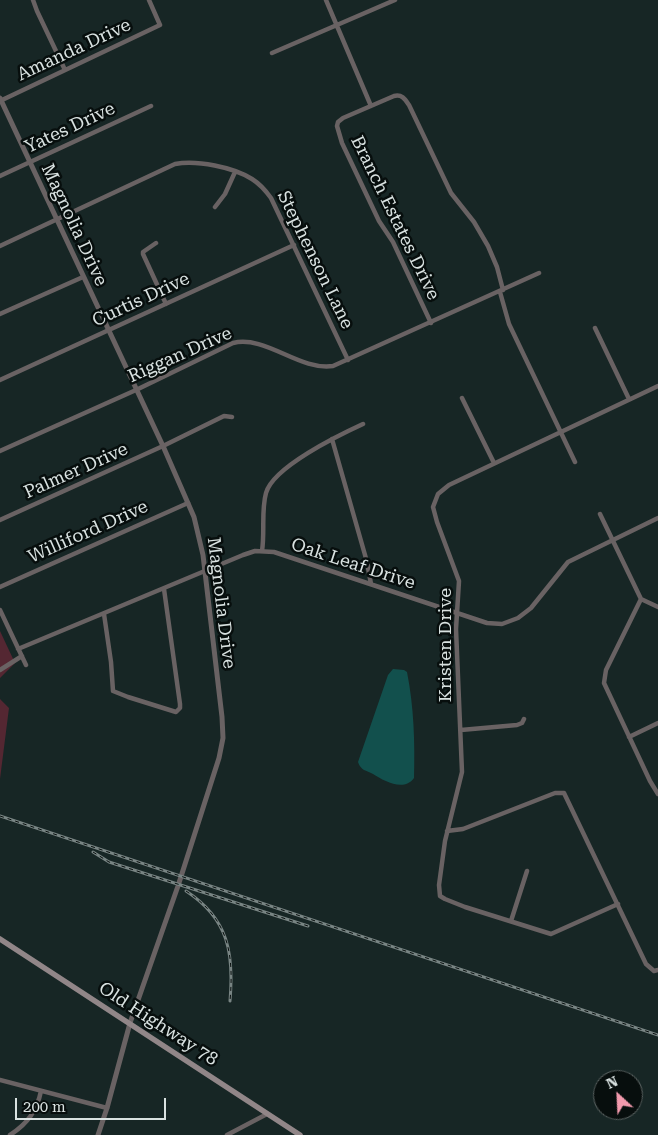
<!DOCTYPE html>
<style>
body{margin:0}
#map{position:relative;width:658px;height:1135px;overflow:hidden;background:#172625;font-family:"Roboto Serif",serif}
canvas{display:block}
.north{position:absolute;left:593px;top:1070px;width:50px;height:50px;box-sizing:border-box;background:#070e0d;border:1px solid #5b6362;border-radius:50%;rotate:335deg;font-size:14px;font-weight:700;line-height:20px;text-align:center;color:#d9e2e1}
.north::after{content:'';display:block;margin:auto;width:18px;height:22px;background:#f29aad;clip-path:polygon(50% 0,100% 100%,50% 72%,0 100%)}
.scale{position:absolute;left:15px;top:1098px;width:151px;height:22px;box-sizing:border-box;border:2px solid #d9e2e1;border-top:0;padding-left:6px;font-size:15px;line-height:18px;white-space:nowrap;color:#d9e2e1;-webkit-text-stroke:4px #070e0d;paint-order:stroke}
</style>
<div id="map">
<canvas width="658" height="1135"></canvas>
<div class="north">N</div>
<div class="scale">200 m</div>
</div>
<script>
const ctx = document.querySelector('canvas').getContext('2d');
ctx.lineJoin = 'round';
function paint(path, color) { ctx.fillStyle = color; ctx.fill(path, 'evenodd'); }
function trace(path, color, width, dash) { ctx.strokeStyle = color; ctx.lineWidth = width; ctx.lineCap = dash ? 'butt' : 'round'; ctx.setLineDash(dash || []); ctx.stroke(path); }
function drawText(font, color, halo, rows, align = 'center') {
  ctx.font = font + ' "Roboto Serif",serif'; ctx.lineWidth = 5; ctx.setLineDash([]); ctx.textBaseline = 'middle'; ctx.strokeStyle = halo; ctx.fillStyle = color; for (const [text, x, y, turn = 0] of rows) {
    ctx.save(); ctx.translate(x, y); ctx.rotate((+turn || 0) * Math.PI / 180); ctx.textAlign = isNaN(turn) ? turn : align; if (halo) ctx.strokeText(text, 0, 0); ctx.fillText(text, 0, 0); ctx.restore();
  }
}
paint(new Path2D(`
 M0,631L15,663L0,678Z
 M0,699L9,708L0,779Z`), '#542732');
paint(new Path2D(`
 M393,669L404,670L407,672C414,707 415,743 414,778C404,792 384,781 373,774C366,770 361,771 358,762L388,675Z`), '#12504d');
trace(new Path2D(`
 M33,0L37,11L65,70
 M326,0L371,106
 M272,53L395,0
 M0,101L160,25L149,0
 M0,176L151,106
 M215,207L225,194L235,172
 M156,243L143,252V254L166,304
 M0,246L175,164C197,160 233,167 252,179C260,184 266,191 271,198L348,360
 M500,292L509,324L575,462
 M0,314L83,277
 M431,323L393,242L379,221L342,143L337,126L338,122L343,118L394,96C402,94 405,99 409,105L451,193L474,222L488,246L497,267L503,290
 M595,328L629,399
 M0,380L294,245
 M462,398L494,463
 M332,439L367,562L371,584
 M0,451L136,390L233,343C266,335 299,371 333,366L539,273
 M600,514L641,599
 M0,520L163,446L224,416L232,417
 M262,551C265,532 261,511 266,493C273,467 339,435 363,424
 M0,587L188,503
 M641,599L606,670L604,683L650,781L658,794
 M641,599L658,607
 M0,610L26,665
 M104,614L111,662L113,691L128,697L176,712L180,708V704L164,589
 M18,649L243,555L255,551L274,552L487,623L502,624L518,618L531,608L568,562L658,518
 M0,670L22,656
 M461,730L517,725L522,723L524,719
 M629,737L658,723
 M447,831L463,829L555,793H564L646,964L654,971L658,970
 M618,904L551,934L465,907L445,899L440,896L439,885L445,841L462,772L456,629L459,581L437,522L433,507L438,494L449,485L658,386
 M511,921L527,871
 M0,1080L107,1108
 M10,1135C27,1124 37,1111 41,1091
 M227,1135L267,1114`), '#696263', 4.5);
trace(new Path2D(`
 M0,98L163,446L194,517L203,555L222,717L223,738L219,758L178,886L130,1023L107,1108L98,1135`), '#696263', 5);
trace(new Path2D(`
 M0,939L300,1135`), '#918688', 5.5);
const rail = new Path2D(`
 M0,816L658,1035
 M93,852L109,862L308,926
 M186,891C229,919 234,954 230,1001`);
trace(rail, '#788483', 3);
trace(rail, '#070e0d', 1, [4]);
drawText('18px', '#d9e2e1', '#070e0d', [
 ["Amanda Drive",74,50,-25],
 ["Yates Drive",70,128,-25],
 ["Branch Estates Drive",395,218,64],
 ["Magnolia Drive",74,225,65],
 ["Stephenson Lane",315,260,64],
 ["Curtis Drive",141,300,-25],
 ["Riggan Drive",180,355,-24],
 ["Palmer Drive",76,471,-24],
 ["Williford Drive",88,532,-24],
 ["Oak Leaf Drive",353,564,18],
 ["Magnolia Drive",221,603,83],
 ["Kristen Drive",446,645,-90],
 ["Old Highway 78",158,1024,33]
]);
</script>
